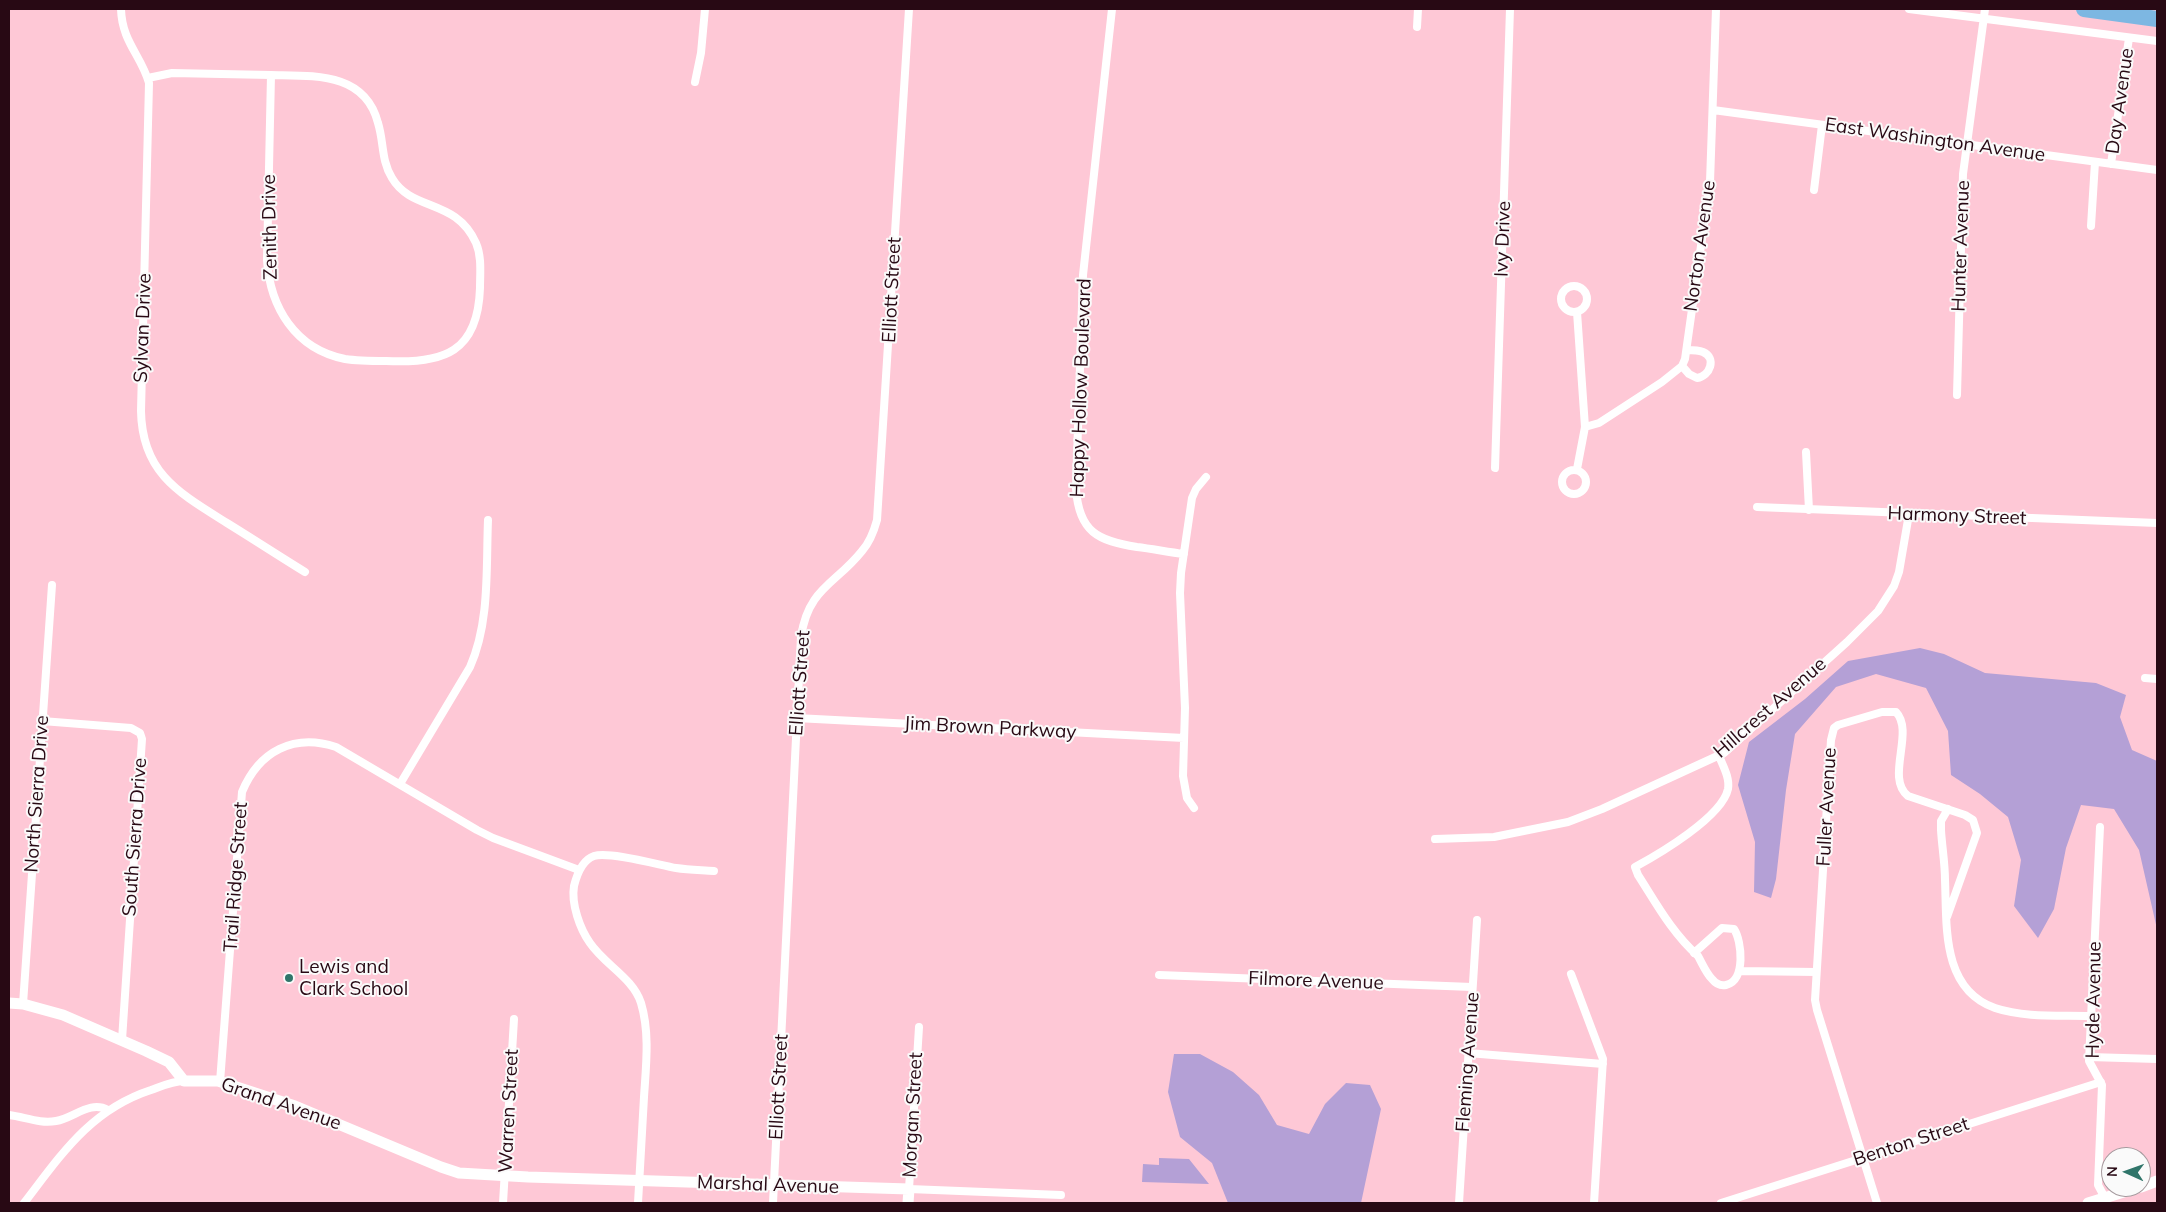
<!DOCTYPE html>
<style>
body{margin:0}
#map{position:relative;width:2166px;height:1212px;overflow:hidden;background:#fec8d6;font-family:Mulish,sans-serif}
canvas{display:block}
.frame{position:absolute;inset:0;border:10px solid #280914;pointer-events:none}
.north{position:absolute;left:2101px;top:1147px;width:50px;height:50px;box-sizing:border-box;background:#fafafa;border:1px solid #a69a9e;border-radius:50%;rotate:272deg;font-size:14px;font-weight:700;line-height:20px;text-align:center;color:#280914}
.north::after{content:'';display:block;margin:auto;width:18px;height:22px;background:#30756a;clip-path:polygon(50% 0,100% 100%,50% 72%,0 100%)}
</style>
<div id="map">
<canvas width="2166" height="1212"></canvas>
<div class="frame"></div>
<div class="north">N</div>
</div>
<script>
const ctx = document.querySelector('canvas').getContext('2d');
ctx.lineJoin = 'round';
function paint(path, color) { ctx.fillStyle = color; ctx.fill(path, 'evenodd'); }
function trace(path, color, width, dash) { ctx.strokeStyle = color; ctx.lineWidth = width; ctx.lineCap = dash ? 'butt' : 'round'; ctx.setLineDash(dash || []); ctx.stroke(path); }
function drawText(font, color, halo, rows, align = 'center') {
  ctx.font = font + ' Mulish,sans-serif'; ctx.lineWidth = 4; ctx.setLineDash([]); ctx.textBaseline = 'middle'; ctx.strokeStyle = halo; ctx.fillStyle = color; for (const [text, x, y, turn = 0] of rows) {
    ctx.save(); ctx.translate(x, y); ctx.rotate((+turn || 0) * Math.PI / 180); ctx.textAlign = isNaN(turn) ? turn : align; if (halo) ctx.strokeText(text, 0, 0); ctx.fillText(text, 0, 0); ctx.restore();
  }
}
paint(new Path2D(`
 M1920,648L1944,654L1985,673L2096,683L2126,695L2120,717L2132,750L2157,761V929L2139,850L2114,809L2081,805L2066,848L2054,909L2038,938L2014,906L2021,860L2008,817L1980,794L1951,775L1948,731L1926,688L1876,674L1836,687L1795,734L1786,790L1776,879L1771,898L1754,892L1755,842L1738,785L1749,742L1805,699L1848,661Z
 M1174,1054H1200L1233,1072L1259,1095L1277,1125L1309,1134L1325,1104L1346,1083L1370,1085L1381,1109L1361,1203H1228L1212,1163L1180,1137L1168,1092Z
 M1159,1158L1189,1159L1209,1184L1142,1182L1143,1164L1159,1165Z`), '#b4a0d6');
trace(new Path2D(`
 M2084,9L2157,19`), '#7db7e2', 16);
trace(new Path2D(`
 M121,9C122,42 141,55 149,83L141,411C142,473 179,493 227,523C253,539 279,556 305,572
 M1112,9L1083,275L1076,489C1079,532 1098,541 1137,547C1153,549 1168,552 1184,554
 M1909,9L2157,41
 M1417,27L1418,9
 M271,75C314,76 365,72 378,123C384,142 381,160 392,178C412,212 456,198 476,243C482,257 480,273 480,288C478,352 444,364 386,361C373,361 358,361 345,359C295,349 270,307 267,260Z
 M148,78L172,73L271,75
 M695,82L701,53L705,9
 M1713,110L2157,170
 M2111,164L2129,38
 M1814,190L1822,125
 M2091,226L2095,162
 M1561 299a13 13 0 1 1 26 0a13 13 0 1 1-26 0Z
 M1682,366L1689,374L1697,378C1710,376 1717,358 1703,352C1698,350 1691,350 1687,350
 M1957,395L1963,174L1985,9
 M1585,427L1599,423L1662,382L1682,366L1685,359L1710,182L1716,9
 M1806,452L1809,510
 M1495,468L1510,9
 M1577,469L1585,427L1577,312
 M1562 482a12 12 0 1 1 24 0a12 12 0 1 1-24 0Z
 M1757,507L2157,523
 M2145,678L2157,679
 M796,718L1184,738
 M42,721L131,728L140,733L142,739L122,1040
 M400,784L470,667C490,622 486,568 488,520
 M1194,808L1187,798L1183,776L1185,708L1180,593L1181,573L1192,498L1196,489L1206,477
 M1948,809L1941,821V830C1942,847 1945,863 1945,880C1947,925 1941,989 1995,1008C2025,1018 2060,1015 2090,1016
 M2100,827L2089,1061L2102,1085L2098,1185L2105,1198
 M1435,839L1494,837L1568,822L1602,809L1724,753L1847,642L1878,611L1894,586L1899,572L1909,514
 M1694,953L1722,928L1734,929C1742,941 1746,981 1726,985C1721,986 1716,984 1712,979C1706,973 1702,963 1698,956C1672,933 1656,903 1638,875L1635,867C1659,854 1722,817 1728,789C1730,778 1723,766 1719,756
 M1740,971L1816,972
 M1571,974L1603,1059L1594,1203
 M1159,975L1472,987
 M23,1004L52,585
 M919,1027L909,1189L1061,1195
 M1468,1053L1603,1064
 M2089,1057L2157,1059
 M220,1082L242,792C259,751 294,733 336,747L477,830L493,838L579,870
 M9,1115C25,1117 40,1124 56,1121C74,1118 90,1100 108,1110
 M24,1203C61,1155 90,1110 151,1090C162,1086 173,1081 184,1081
 M503,1203L514,1019
 M638,1203C640,1168 642,1133 644,1097C646,1066 650,1033 641,1003C633,978 605,965 590,943C580,929 571,904 574,886C577,874 582,860 594,856C609,851 659,865 676,868C689,870 701,870 714,871
 M773,1203L801,637C808,588 836,584 862,551C870,542 874,531 877,520L909,9
 M1459,1203L1477,920
 M1721,1203L2101,1082
 M1877,1203L1817,1010L1815,1000L1831,740L1834,728L1838,725L1882,712H1896C1915,732 1885,778 1908,796L1965,815L1973,820L1977,833L1947,917`), '#fff', 8);
trace(new Path2D(`
 M9,1003L23,1004L63,1015L146,1051L169,1062L184,1081H218L295,1106L441,1167L459,1173L528,1177L909,1189L908,1203
 M2141,1187L2157,1181
 M2088,1203L2140,1187`), '#fff', 11);
for (const [x, y, r, color] of [
 [289,978,5,"#30756a"]
]) { const dot = new Path2D(); dot.arc(x, y, r, 0, 2 * Math.PI); ctx.fillStyle = color; ctx.fill(dot); trace(dot, '#fafafa', 2); }
drawText('19px', '#280914', '#fafafa', [
 ["Day Avenue",2120,101,-82],
 ["East Washington Avenue",1935,140,8],
 ["Zenith Drive",270,227,-91],
 ["Ivy Drive",1503,239,-88],
 ["Norton Avenue",1700,246,-82],
 ["Hunter Avenue",1961,246,-88],
 ["Elliott Street",892,290,-87],
 ["Sylvan Drive",143,328,-88],
 ["Happy Hollow Boulevard",1081,388,-88],
 ["Harmony Street",1957,516,2],
 ["Elliott Street",800,683,-86],
 ["Hillcrest Avenue",1770,708,-41],
 ["Jim Brown Parkway",990,728,3],
 ["North Sierra Drive",37,794,-86],
 ["Fuller Avenue",1827,807,-87],
 ["South Sierra Drive",135,837,-86],
 ["Trail Ridge Street",236,877,-86],
 ["Filmore Avenue",1316,981,2],
 ["Hyde Avenue",2094,1000,-89],
 ["Fleming Avenue",1468,1062,-86],
 ["Elliott Street",779,1087,-87],
 ["Grand Avenue",281,1104,19],
 ["Warren Street",509,1111,-87],
 ["Morgan Street",913,1115,-87],
 ["Benton Street",1911,1142,-18],
 ["Marshal Avenue",768,1185,2]
]);
drawText('19px', '#280914', '#fafafa', [
 ["Lewis and",299,967],
 ["Clark School",299,989]
], 'left');
</script>
